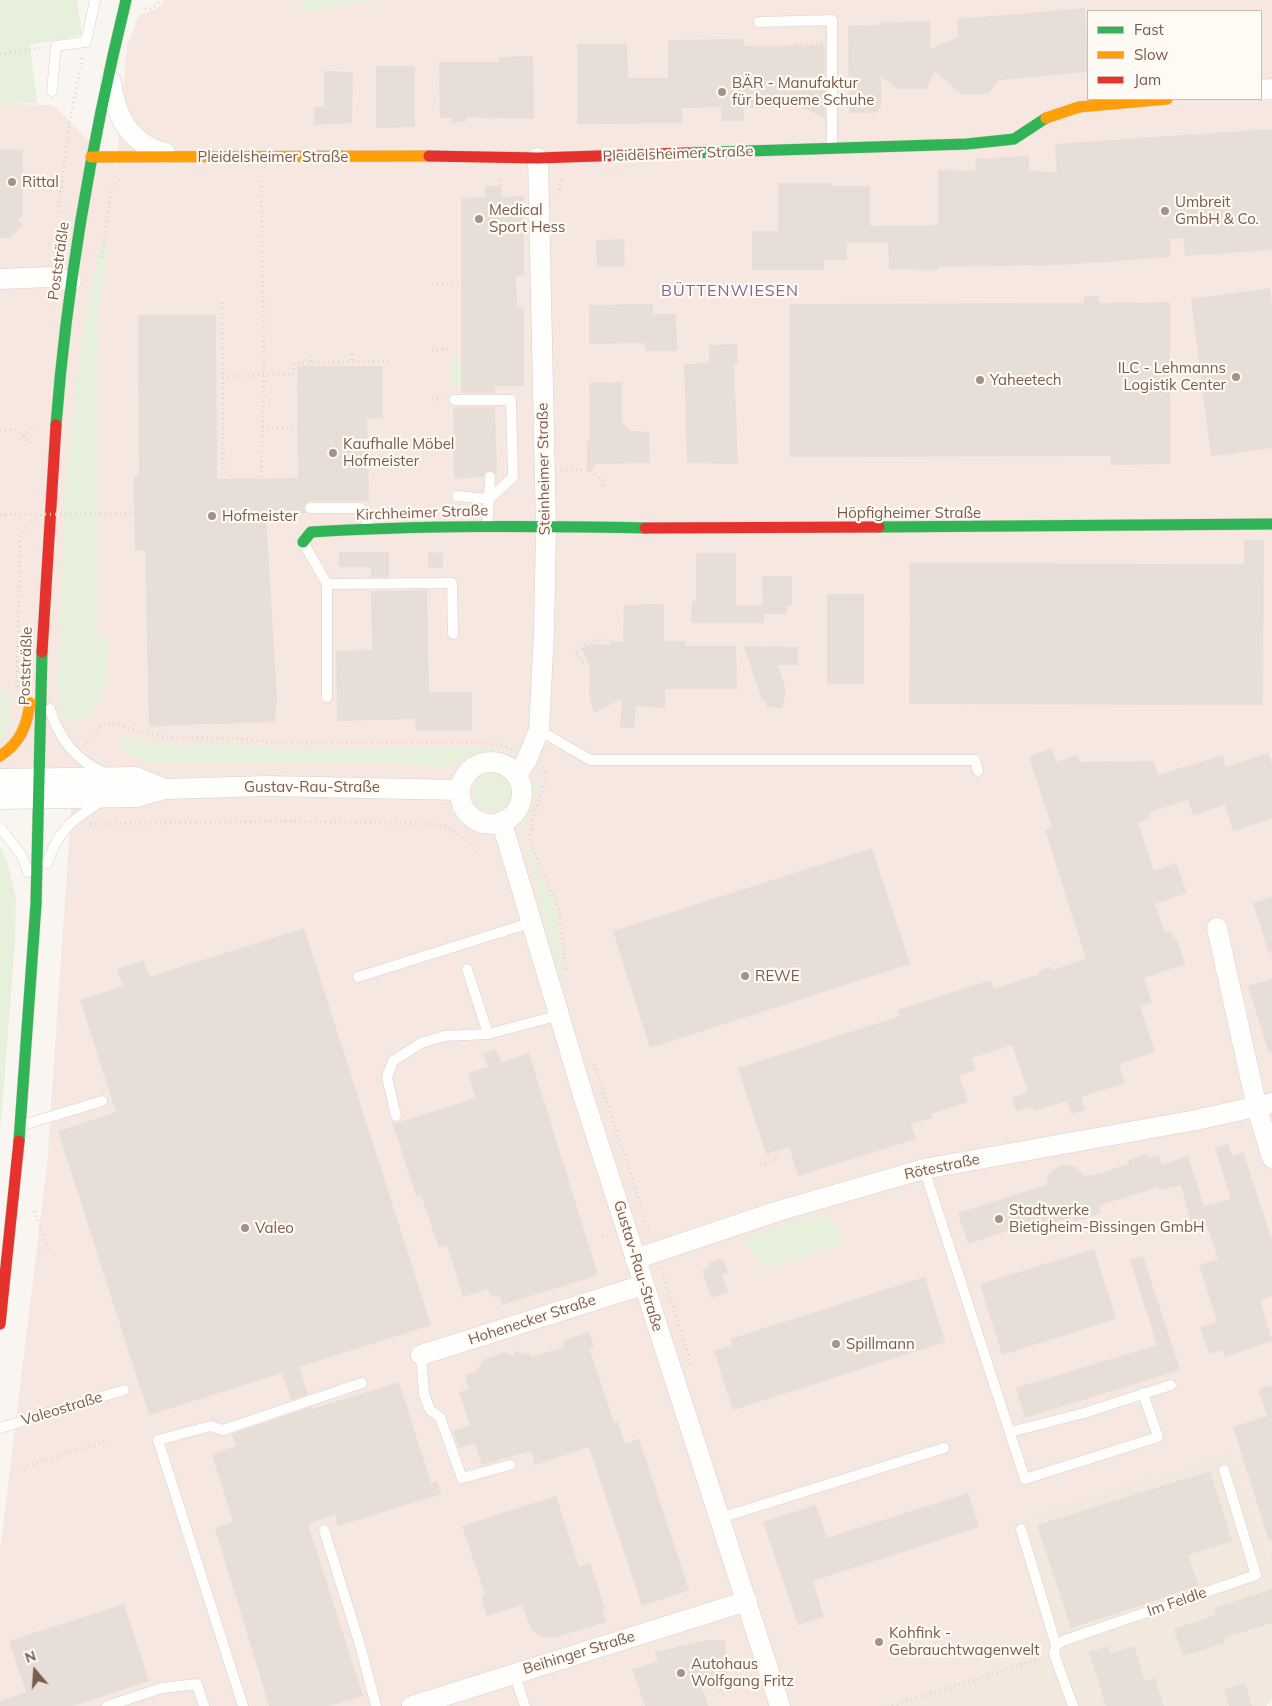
<!DOCTYPE html>
<meta charset="utf-8">
<style>
body{margin:0}
#map{position:relative;width:1272px;height:1706px;overflow:hidden;background:#f9f5f0;font-family:Mulish,sans-serif}
canvas{display:block}
.legend{position:absolute;left:1087px;top:10px;width:175px;height:90px;box-sizing:border-box;background:#fffaf3;border:1px solid #cabbb1;margin:0;padding:6px 9px;list-style:none;font-size:15px;color:#7a5c4d}
.legend li{display:flex;align-items:center;gap:10px;height:25px}
.legend b{width:25px;border:1px solid #cabbb1}
.north{position:absolute;left:10px;top:1646px;width:50px;height:50px;-webkit-text-stroke:4px #fffaf3;paint-order:stroke;rotate:342deg;font-size:14px;font-weight:700;line-height:20px;text-align:center;color:#7a5c4d}
.north::after{content:'';display:block;margin:auto;width:18px;height:22px;background:#7a5c4d;clip-path:polygon(50% 0,100% 100%,50% 72%,0 100%)}
</style>
<div id="map">
<canvas width="1272" height="1706"></canvas>
<ul class="legend">
<li><b style="height:6px;background:#30b455"></b>Fast</li>
<li><b style="height:6px;background:#ff9f0a"></b>Slow</li>
<li><b style="height:6px;background:#e5322d"></b>Jam</li>
</ul>
<div class="north">N</div>
</div>
<script>
const ctx = document.querySelector('canvas').getContext('2d');
ctx.lineJoin = 'round';
function paint(path, color) { ctx.fillStyle = color; ctx.fill(path, 'evenodd'); }
function trace(path, color, width, dash) { ctx.strokeStyle = color; ctx.lineWidth = width; ctx.lineCap = dash ? 'butt' : 'round'; ctx.setLineDash(dash || []); ctx.stroke(path); }
function drawText(font, color, halo, rows, align = 'center') {
  ctx.font = font + ' Mulish,sans-serif'; ctx.lineWidth = 4.5; ctx.setLineDash([]); ctx.textBaseline = 'middle'; ctx.strokeStyle = halo; ctx.fillStyle = color; for (const [text, x, y, turn = 0] of rows) {
    ctx.save(); ctx.translate(x, y); ctx.rotate((+turn || 0) * Math.PI / 180); ctx.textAlign = isNaN(turn) ? turn : align; if (halo) ctx.strokeText(text, 0, 0); ctx.fillText(text, 0, 0); ctx.restore();
  }
}
paint(new Path2D(`
 M1230,1452L1272,1569V1700L1266,1706H877L1049,1652L1010,1522Z`), '#f2e8de');
paint(new Path2D(`
 M165,0H1272V1569L1229,1452L1010,1522L1049,1652L877,1706H0V1551L47,1165L72,796L0,807V104L53,105L116,167L127,46L139,15L157,9ZM1088,11H1261V99H1088Z`), '#f6e8e1');
paint(new Path2D(`
 M0,0H77L82,35L30,45L37,103L0,104Z
 M301,0H380L301,12Z
 M102,242L108,243L97,320V636H108C108,663 110,689 92,711C82,722 75,724 62,718L57,691L65,496L76,386L88,298Z
 M451,356H460L461,386H452Z
 M0,692H10L9,727L0,742Z
 M119,733L142,741L188,745L232,743L281,749L480,747L500,749L501,751L483,753L464,762L449,766L429,768L410,764L149,763C134,757 119,751 119,733Z
 M473 792a19 19 0 1 1 38 0a19 19 0 1 1-38 0Z
 M537,777H541L527,825L523,826L531,790Z
 M529,843L537,867L555,902L563,975L558,974L557,971L526,844Z
 M0,846L7,861L16,897L15,943L0,1134Z
 M818,1215L838,1224L842,1243L765,1269L743,1239Z`), '#e7f0db');
paint(new Path2D(`
 M1085,8L1088,72L999,80L988,94L963,95L935,71L926,89H898L881,76V107L875,113H849L848,26L880,25V22L930,21V49L958,37L957,19Z
 M743,39L744,46L825,45V118L801,107L744,108V121H721V107L682,108V123L577,124V44H627L628,78H668V40Z
 M533,56L534,119L466,117V122L451,123L452,118H440L439,62H499V57Z
 M376,66H415V127L376,128Z
 M324,71L353,72L352,123L314,125V107H324Z
 M1272,129V250L1185,256L1183,238L1170,239V257L1061,265L938,267L937,270L889,269L888,243H847V260H824V270H752V231H778V183H831V186H870V226L938,225V170L975,171L976,159L1029,156V171L1057,172L1055,144Z
 M0,149H23V215L18,221L23,225L10,238H0Z
 M485,186H501L502,197L524,196V275L516,276L517,306L524,307V386H495V393H461V198L485,197Z
 M624,239L625,267H597L596,240Z
 M1270,288L1272,306V448L1211,456L1191,299Z
 M1084,296H1099V303L1170,302V464L1111,465V456L790,457V304L1084,303Z
 M653,304V314H676L677,351H645L644,343L589,344V305Z
 M138,315H216L217,479L298,478L297,366H383V418L367,419L369,501H309L303,508L306,513L266,515L277,699L275,722L149,726L145,550L135,551L134,513V476L139,475Z
 M737,344L738,365H734L738,464L687,463L684,364L709,363V345Z
 M622,382V422L630,431L649,432L650,463L597,464L587,473V441L590,440L589,383Z
 M461,407H495L497,477L494,472L490,470L485,473L483,477L454,478L453,408Z
 M1244,540H1264L1263,705L909,704L910,563L1244,564Z
 M339,552H389V577H371V567H339Z
 M428,552L443,553V568L428,567Z
 M696,553H736V605H763L762,576H792V605H787V614H764V623H691L692,601H696Z
 M427,590L429,692H472V731H416L415,719L337,721L336,651L372,650L371,591Z
 M827,594H864V684H827Z
 M664,604V641H686V646H736L737,689H665V708L636,706L634,728L620,727L622,699L594,713L589,694L590,667L582,649L590,644L610,645L611,641L623,642L624,605Z
 M744,646L798,647V665H778L786,691L782,708L767,707L765,700H762Z
 M1051,748L1056,762L1077,755L1080,762L1154,761L1158,775L1223,755L1226,767L1268,753L1272,765V818L1233,831L1225,805L1193,815L1188,800L1150,812L1151,818L1138,823L1154,871L1176,863L1187,893L1155,904L1165,933L1170,931L1174,940L1177,939L1185,964L1144,978L1152,1003L1140,1007L1155,1052L1119,1064L1125,1083L1081,1097L1085,1110L1071,1114L1067,1101L1034,1111L1033,1106L1016,1111L1012,1098L1028,1092L1012,1045L972,1058L976,1070L959,1075L968,1102L931,1114L932,1118L911,1124L916,1139L798,1176L789,1147L766,1154L738,1068L900,1016L898,1010L991,980L994,989L1039,974L1038,971L1051,967L1052,970L1086,959L1045,830L1052,827L1029,757Z
 M872,848L910,964L650,1048L613,931Z
 M1272,897V953H1269L1253,903Z
 M304,928L431,1325L299,1367L308,1394L291,1400L282,1373L149,1415L58,1131L116,1112L80,1000L123,986L117,969L144,960L149,977Z
 M1272,979V1053H1269L1248,986Z
 M496,1049L501,1063L529,1053L598,1275L502,1305L499,1295L491,1297L488,1289L463,1297L447,1245L439,1248L421,1195L416,1196L393,1124L476,1098L468,1073L488,1067L483,1054Z
 M1228,1144L1232,1156L1243,1152L1272,1240V1296L1260,1300L1272,1341L1225,1357L1223,1350L1209,1354L1200,1327L1217,1322L1216,1318L1199,1265L1218,1259L1207,1225L1193,1230L1181,1185L1159,1190L1158,1187L1098,1206L1101,1213L1074,1222L1073,1217L1028,1231L1026,1225L968,1244L958,1213L1048,1184L1047,1177L1051,1171L1062,1165L1076,1167L1085,1176L1098,1174L1129,1164L1128,1160L1148,1154L1149,1159L1159,1155L1162,1165L1188,1156L1204,1207L1231,1199L1215,1148Z
 M1094,1249L1116,1319L1002,1355L980,1284Z
 M1143,1256L1180,1370L1025,1418L1016,1388L1157,1345L1130,1260Z
 M723,1258L728,1273L722,1275L728,1292L711,1298L702,1270L709,1268L708,1263Z
 M925,1277L945,1342L733,1410L714,1351L732,1345L730,1339Z
 M589,1332L594,1347L589,1348L614,1423L618,1421L625,1444L639,1439L689,1590L642,1606L589,1447L535,1465L531,1451L482,1465L475,1443L459,1448L453,1431L470,1426L459,1392L469,1389L465,1375L476,1372L483,1360L506,1352L513,1357L516,1350L522,1355L529,1353L532,1357L564,1347L562,1341Z
 M399,1382L431,1483L437,1481L441,1494L338,1526L335,1515L308,1524L363,1696L330,1706H269L215,1528L233,1522L212,1454L236,1446L232,1434L312,1407V1409Z
 M1272,1385V1540L1269,1541L1233,1427L1267,1416L1258,1389Z
 M1210,1471L1232,1541L1188,1555L1199,1586L1071,1628L1037,1525Z
 M968,1493L979,1527L813,1581L824,1617L798,1625L763,1522L816,1505L827,1538Z
 M556,1496L579,1567L590,1563L605,1609L602,1610L606,1622L552,1638L540,1636L531,1629L522,1605L487,1616L481,1596L485,1594L462,1526Z
 M1272,1589V1623L1224,1638L1225,1643L1183,1656L1174,1629L1216,1615L1214,1608Z
 M124,1604L149,1681L74,1706H0V1701L26,1692L9,1641Z
 M707,1640H725L728,1677L702,1687L708,1706H645L632,1669L658,1661L655,1652Z
 M1108,1646L1110,1653L1134,1646L1145,1681L1155,1678L1164,1706H1106L1089,1652Z
 M1245,1682L1252,1706H1229L1224,1689Z`), '#e6ded7');
const lane = new Path2D(`
 M759,22L832,20V147
 M52,91L56,46L86,42L95,0
 M454,400H511L513,477L489,499L487,525
 M457,496L489,499L490,477
 M310,508H361L369,527
 M303,542L327,584
 M327,697V584L452,583L453,634
 M50,709C59,738 75,760 103,772
 M539,730L590,760H975L978,771
 M0,827L22,856L28,872
 M47,863C59,829 73,819 102,801
 M467,969L488,1034L560,1015
 M358,977L533,922
 M396,1116L387,1077L393,1061L421,1043L444,1036L488,1034
 M23,1125L102,1101
 M924,1169L1025,1479L1158,1437L1143,1393
 M421,1355L424,1394L430,1410L440,1417L462,1478L510,1465
 M0,1428L124,1390
 M1010,1432L1084,1413L1171,1385
 M720,1518L944,1448
 M1021,1529L1056,1645
 M324,1530L360,1645L376,1706
 M514,1673L525,1706
 M107,1706L162,1688L197,1684L204,1706
 M243,1706L158,1440L211,1426L223,1430L362,1383
 M1073,1706L1054,1654L1056,1645L1065,1640L1256,1575L1224,1470`);
const street = new Path2D(`
 M111,81C115,116 129,143 165,153
 M1261,90L1272,89
 M0,279L50,277L71,281
 M460 793a31 31 0 1 1 62 0a31 31 0 1 1-62 0Z
 M517,775L527,760L539,730L544,631L546,527L538,158
 M0,779L136,777L165,789
 M0,799L137,797L165,789L268,786L460,790
 M502,823L582,1092L780,1706
 M1217,928L1257,1108L1272,1158
 M635,1259L775,1212L924,1169L1196,1120L1272,1103
 M421,1355L643,1285
 M412,1706L747,1601`);
const fast = new Path2D(`
 M686,153L967,144L1014,139L1046,118
 M56,425C67,281 92,140 126,0
 M879,527L1272,524
 M303,542L311,532C422,525 533,526 645,528
 M19,1141L36,904L42,652`);
const slow = new Path2D(`
 M1046,118L1079,107L1167,99
 M91,157L429,156
 M0,756C20,743 27,726 30,703`);
const jam = new Path2D(`
 M429,156L538,158L686,153
 M645,528L879,527
 M42,652L56,425
 M0,1324L19,1141`);
trace(lane, '#d7d1cb', 11);
trace(street, '#d7d1cb', 21);
trace(fast, '#d9d2cb', 12);
trace(slow, '#d9d2cb', 12);
trace(jam, '#d9d2cb', 12);
trace(new Path2D(`
 M145,9L153,8L162,0
 M793,45V43H822
 M0,54L45,47
 M500,186V179
 M558,195L562,179H560
 M58,212L69,124L83,55
 M102,257L111,192L114,184L120,179
 M432,285L461,283
 M222,303L223,470L234,479
 M432,350L449,349
 M352,354V362
 M311,355V363
 M223,377L293,374L294,363L391,361
 M432,399H443
 M262,428H298
 M0,431L14,429L33,445
 M24,437L33,424
 M591,470L603,481V486
 M561,471L586,469
 M261,477L264,373L261,178
 M583,663L575,654L589,641L604,640
 M17,687L20,540L27,525
 M83,746L101,726L110,723L162,737L246,739L274,743H484L503,745L513,750
 M542,768L546,773V779L532,822L530,842L559,909L566,971
 M90,824L289,821L432,824C452,828 465,836 477,853
 M594,1064L651,1236
 M760,1164L777,1159L775,1152
 M34,1211L49,1250
 M602,1237L611,1234
 M661,1268L691,1365
 M24,1470L28,1466L108,1440
 M713,1683L726,1696
 M892,1706L1044,1657`), '#dcd5d0', 3, [1, 4]);
trace(lane, '#fefefd', 10);
trace(street, '#fefefd', 20);
trace(fast, '#30b455', 11);
trace(slow, '#ff9f0a', 11);
trace(jam, '#e5322d', 11);
trace(new Path2D(`
 M0,515L134,513`), '#dcd5d0', 3, [1, 4]);
for (const [x, y, r, color] of [
 [722,92,5,"#a69286"],
 [12,182,5,"#a69286"],
 [1165,211,5,"#a69286"],
 [479,219,5,"#a69286"],
 [1236,377,5,"#a69286"],
 [980,380,5,"#a69286"],
 [333,453,5,"#a69286"],
 [212,516,5,"#a69286"],
 [745,976,5,"#a69286"],
 [999,1219,5,"#a69286"],
 [245,1228,5,"#a69286"],
 [836,1344,5,"#a69286"],
 [879,1642,5,"#a69286"],
 [681,1673,5,"#a69286"]
]) { const dot = new Path2D(); dot.arc(x, y, r, 0, 2 * Math.PI); ctx.fillStyle = color; ctx.fill(dot); trace(dot, '#fffaf3', 2); }
drawText('15px', '#7a5c4d', '#fffaf3', [
 ["BÄR - Manufaktur",732,83],
 ["für bequeme Schuhe",732,100],
 ["Rittal",22,182],
 ["Umbreit",1175,202],
 ["GmbH & Co.",1175,219],
 ["Medical",489,210],
 ["Sport Hess",489,227],
 ["ILC - Lehmanns",1226,368,"right"],
 ["Logistik Center",1226,385,"right"],
 ["Yaheetech",990,380],
 ["Kaufhalle Möbel",343,444],
 ["Hofmeister",343,461],
 ["Hofmeister",222,516],
 ["REWE",755,976],
 ["Stadtwerke",1009,1210],
 ["Bietigheim-Bissingen GmbH",1009,1227],
 ["Valeo",255,1228],
 ["Spillmann",846,1344],
 ["Kohfink -",889,1633],
 ["Gebrauchtwagenwelt",889,1650],
 ["Autohaus",691,1664],
 ["Wolfgang Fritz",691,1681]
], 'left');
drawText('15px', '#7a5c4d', '#fffaf3', [
 ["Pleidelsheimer Straße",678,154,-2],
 ["Pleidelsheimer Straße",273,157],
 ["Poststräßle",59,261,-82],
 ["Steinheimer Straße",544,469,-91],
 ["Kirchheimer Straße",422,513,-2],
 ["Höpfigheimer Straße",909,513],
 ["Poststräßle",26,666,-88],
 ["Gustav-Rau-Straße",312,787],
 ["Rötestraße",942,1167,-12],
 ["Gustav-Rau-Straße",638,1266,73],
 ["Hohenecker Straße",532,1320,-18],
 ["Valeostraße",62,1409,-17],
 ["Im Feldle",1177,1602,-19],
 ["Beihinger Straße",579,1653,-17]
]);
ctx.letterSpacing = '1px';
drawText('16px', '#846695', '#fffaf3', [
 ["BÜTTENWIESEN",730,291]
]);
ctx.letterSpacing = '0px';
</script>
